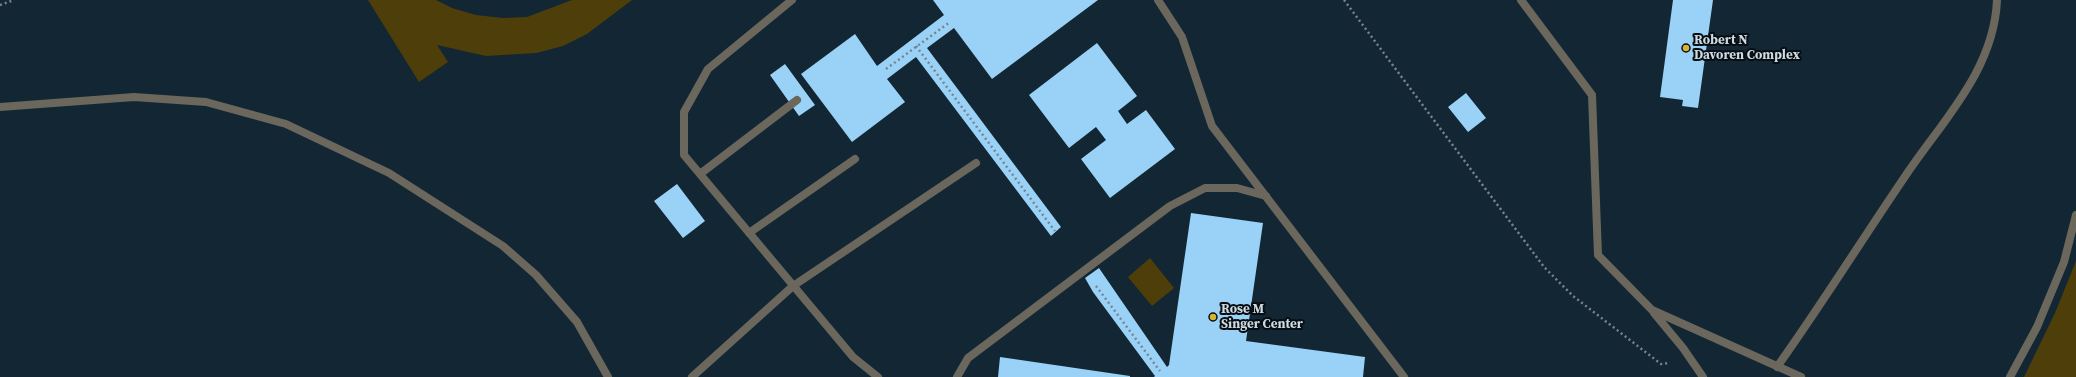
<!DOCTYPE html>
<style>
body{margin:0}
canvas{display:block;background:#122633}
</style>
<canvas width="2076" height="377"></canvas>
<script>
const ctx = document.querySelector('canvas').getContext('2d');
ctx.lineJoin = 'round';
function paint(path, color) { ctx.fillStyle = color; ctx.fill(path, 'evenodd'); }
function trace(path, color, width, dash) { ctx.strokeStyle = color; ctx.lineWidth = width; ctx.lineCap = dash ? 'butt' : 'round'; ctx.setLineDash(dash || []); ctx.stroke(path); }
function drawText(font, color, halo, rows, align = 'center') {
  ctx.font = font + ' "Source Serif 4",serif'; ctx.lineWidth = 4; ctx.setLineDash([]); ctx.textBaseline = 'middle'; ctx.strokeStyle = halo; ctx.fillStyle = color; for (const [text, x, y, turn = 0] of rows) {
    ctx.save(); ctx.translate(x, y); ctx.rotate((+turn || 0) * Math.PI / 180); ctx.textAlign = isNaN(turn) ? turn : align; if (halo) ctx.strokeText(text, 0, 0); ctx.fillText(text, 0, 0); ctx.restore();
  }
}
paint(new Path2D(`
 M368,0H436L452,8L476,15L503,18L527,17L572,0H632L587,34L563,46L536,53L486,56L437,45L448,62L419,82Z
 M1150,258L1174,288L1152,306L1128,277Z
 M2076,261V377H2024L2055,313Z`), '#4e3e09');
paint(new Path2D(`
 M933,0H1098L992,79L954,28L927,48L1061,227L1051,236L916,57L887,79L905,102L852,142L801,74L855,34L877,66L944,15Z
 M1673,0H1713L1698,108L1682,106L1683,100L1660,97Z
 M1097,43L1137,96L1118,111L1127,124L1146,110L1175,149L1110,198L1081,159L1106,140L1096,127L1069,148L1029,95Z
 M785,64L815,105L799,116L770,75Z
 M1466,93L1486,118L1468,132L1448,107Z
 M677,184L705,221L683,238L654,201Z
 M1191,213L1263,223L1246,341L1365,357L1363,377H1154L1155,376L1093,292L1085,278L1099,268L1167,367L1169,365Z
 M1000,357L1130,376V377H998Z`), '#9ad1f6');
trace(new Path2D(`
 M1344,0L1544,267L1573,296L1661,364L1670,363
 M0,5L14,0
 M916,46L1055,231
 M886,69L950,22
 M1096,286L1160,371`), '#75858f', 2.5, [2, 3]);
trace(new Path2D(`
 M792,0L708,69L684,112V155L853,357L878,377
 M1158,0L1182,37L1212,126L1404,377
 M1521,0L1592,95L1598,255L1652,310L1801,377
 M0,107L134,97L206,102L286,124L389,173L503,246L536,275L577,322L608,377
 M700,174L797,100
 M749,233L855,159
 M1654,313L1683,348L1703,377
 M1777,367C1822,304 1863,238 1906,175C1943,120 1994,70 1997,0
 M692,377L793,286L976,163
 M957,377L968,358L1170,206L1205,188H1237L1266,196
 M2010,377L2037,327L2064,262L2076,215`), '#6b675d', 8);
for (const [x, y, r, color] of [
 [1686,48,4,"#d9b334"],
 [1213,317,4,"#d9b334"]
]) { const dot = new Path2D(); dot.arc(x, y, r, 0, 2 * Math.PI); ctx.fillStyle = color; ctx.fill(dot); trace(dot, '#060e13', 1.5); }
drawText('bold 13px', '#cfdbe3', '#060e13', [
 ["Robert N",1694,41],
 ["Davoren Complex",1694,56],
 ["Rose M",1221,310],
 ["Singer Center",1221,325]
], 'left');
</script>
